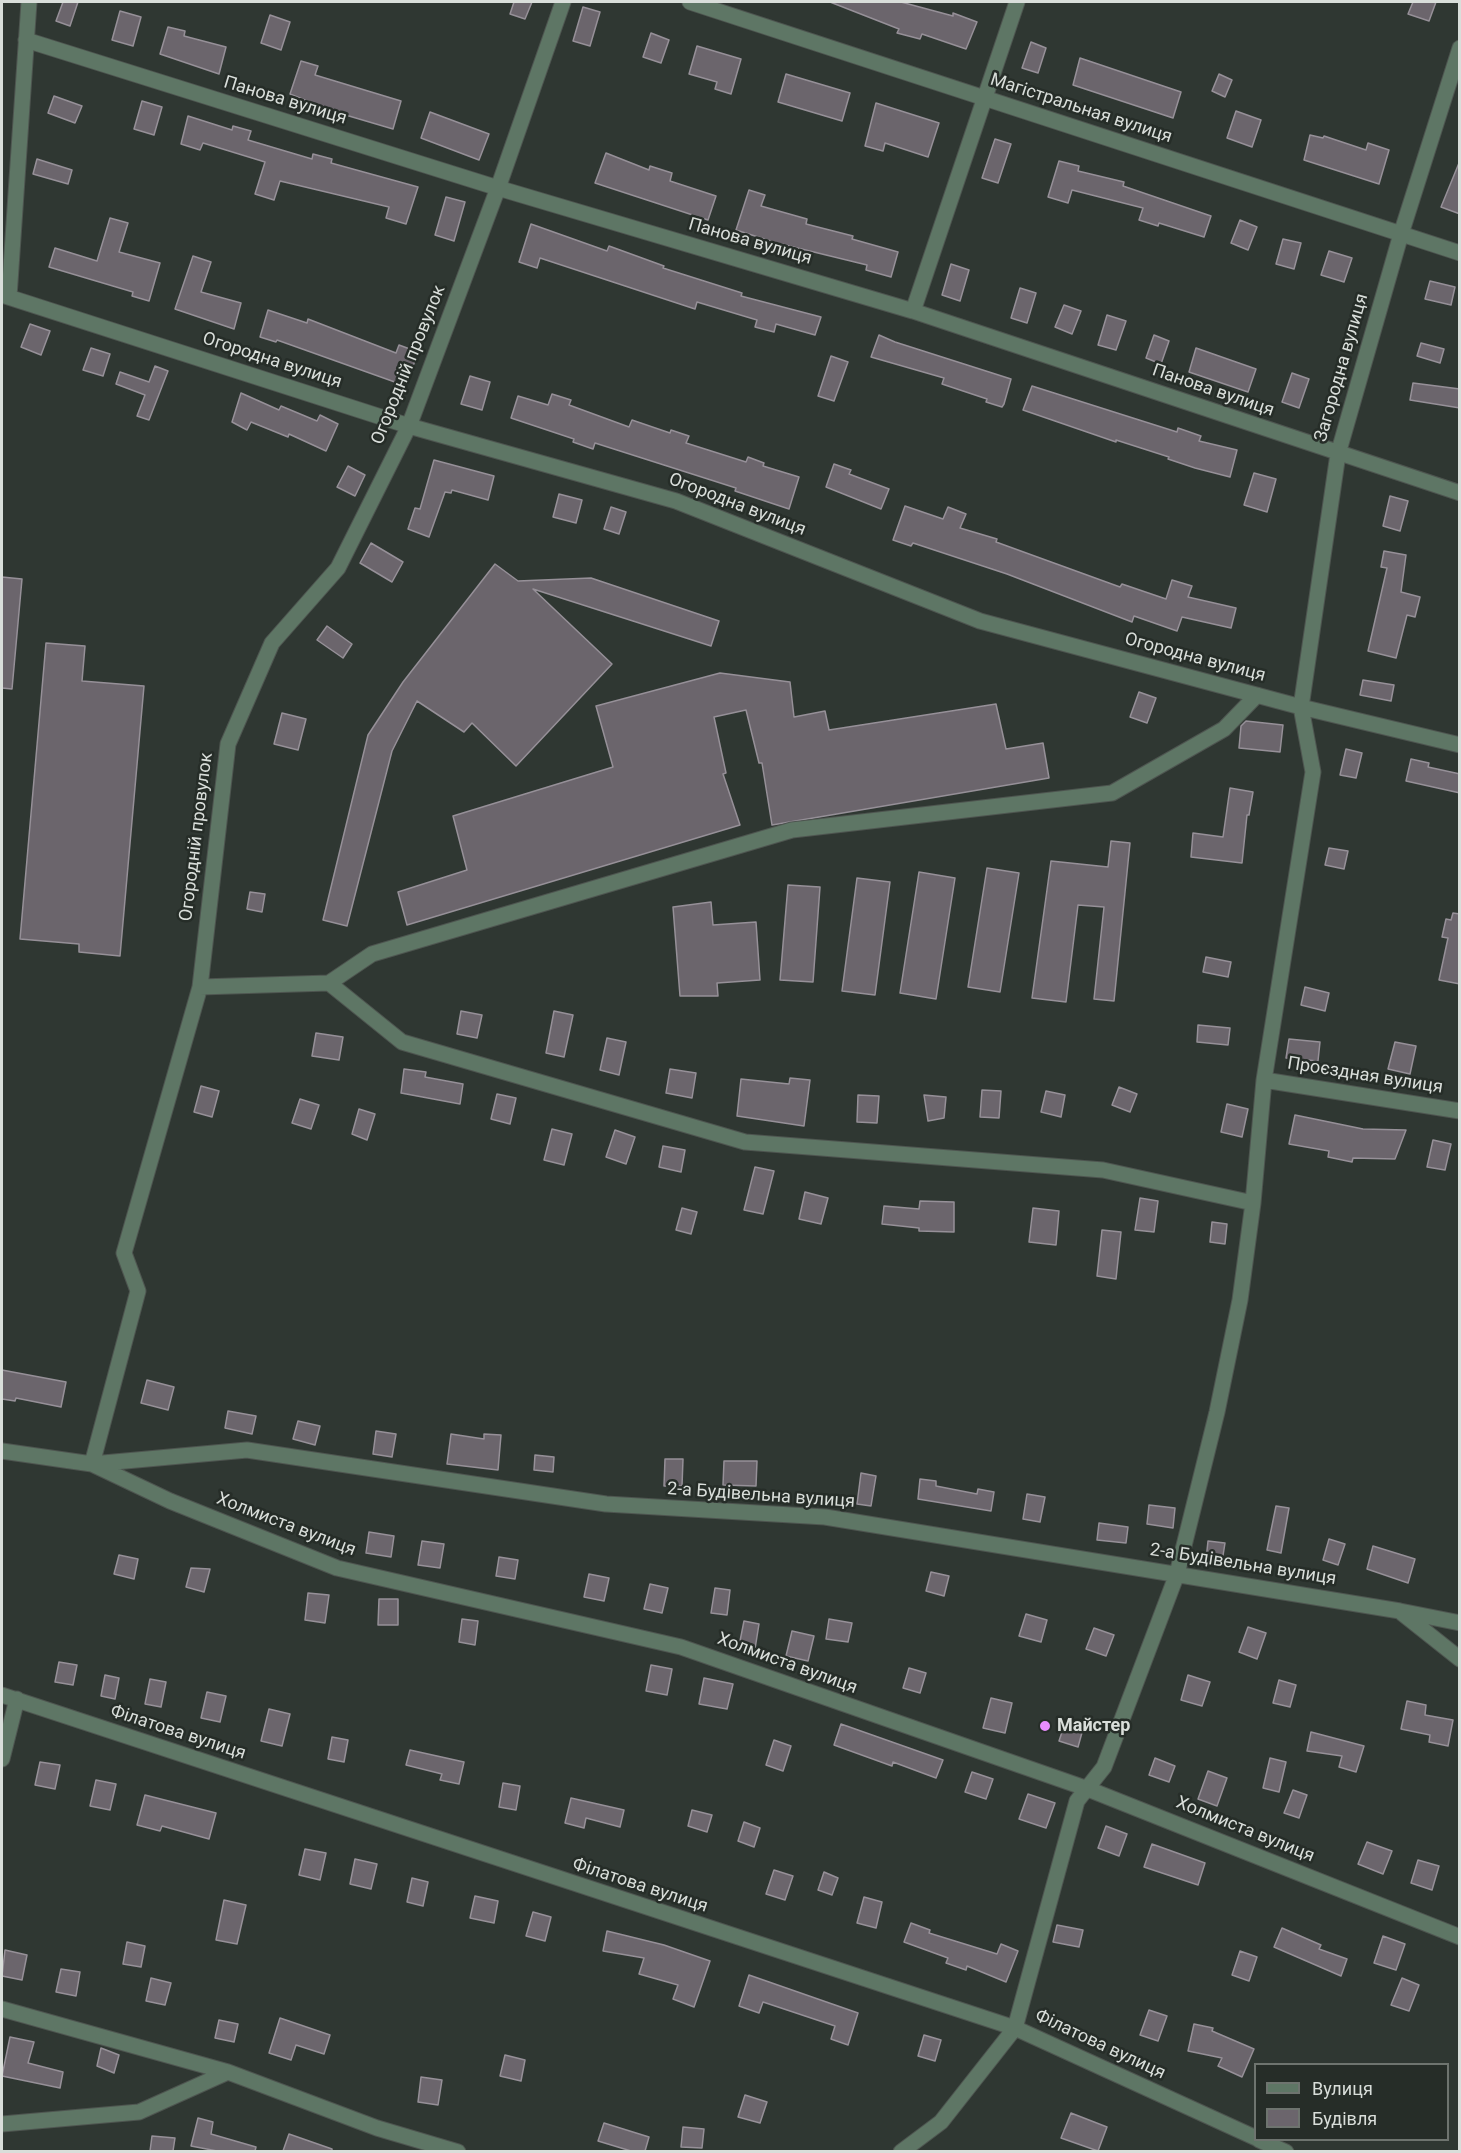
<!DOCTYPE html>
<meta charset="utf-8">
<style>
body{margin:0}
#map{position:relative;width:1461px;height:2153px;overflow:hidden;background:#2f3732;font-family:Roboto,sans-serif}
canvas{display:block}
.frame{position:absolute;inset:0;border:3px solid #d9deda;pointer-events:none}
.legend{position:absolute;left:1254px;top:2063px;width:195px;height:78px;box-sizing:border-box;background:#262d28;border:2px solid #6e746f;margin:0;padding:8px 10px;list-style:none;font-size:18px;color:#d9deda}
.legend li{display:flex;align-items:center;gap:12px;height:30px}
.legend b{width:30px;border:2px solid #6e746f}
</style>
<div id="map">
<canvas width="1461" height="2153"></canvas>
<div class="frame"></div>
<ul class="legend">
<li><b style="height:8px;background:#5e7665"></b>Вулиця</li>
<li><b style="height:16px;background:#6b656c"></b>Будівля</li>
</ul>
</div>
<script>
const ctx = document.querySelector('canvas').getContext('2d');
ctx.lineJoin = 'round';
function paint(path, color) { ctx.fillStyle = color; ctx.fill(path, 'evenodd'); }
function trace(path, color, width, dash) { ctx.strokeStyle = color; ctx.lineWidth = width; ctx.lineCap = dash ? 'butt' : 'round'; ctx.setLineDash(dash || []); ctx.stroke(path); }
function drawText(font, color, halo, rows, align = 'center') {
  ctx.font = font + ' Roboto,sans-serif'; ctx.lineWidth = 5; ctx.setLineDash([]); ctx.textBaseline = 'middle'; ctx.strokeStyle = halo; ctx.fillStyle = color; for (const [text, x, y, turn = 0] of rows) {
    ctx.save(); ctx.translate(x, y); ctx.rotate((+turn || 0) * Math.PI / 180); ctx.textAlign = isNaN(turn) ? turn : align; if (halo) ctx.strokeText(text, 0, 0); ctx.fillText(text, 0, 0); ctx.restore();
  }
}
const building = new Path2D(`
 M63,2H78L70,26L56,21Z
 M514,2H532L525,19L510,14Z
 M830,2H901L953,16V13L977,22L966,49L922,34L920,39L897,33L899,29Z
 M1413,2H1436L1429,21L1408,14Z
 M583,7L600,12L590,46L573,41Z
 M120,11L141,17L133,46L112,40Z
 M270,15L290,22L281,50L261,43Z
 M168,27L185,31L184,36L226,47L219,74L160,54Z
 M651,33L669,40L661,63L643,57Z
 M1031,42L1046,48L1038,73L1022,68Z
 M697,46L741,59L731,94L715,89L717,82L689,74Z
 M1080,58L1181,92L1173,118L1073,85Z
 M301,61L318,66L315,75L401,101L393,129L332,111L290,94Z
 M786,74L850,93L842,121L778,102Z
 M1219,74L1232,80L1225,97L1212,91Z
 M54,96L82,106L75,123L48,113Z
 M142,101L162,107L154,135L134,129Z
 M876,103L939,123L928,157L885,143L883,151L865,146Z
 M1236,111L1261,120L1252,147L1227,138Z
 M430,112L489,134L479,160L421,138Z
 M188,116L232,130L233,126L251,131L248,140L312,159L313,154L332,159L331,163L418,187L406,224L386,218L389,207L280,181L274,200L255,194L265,162L203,143L200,150L181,144Z
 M1310,135L1323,138L1324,136L1366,150L1368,143L1389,150L1379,184L1304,160Z
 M995,139L1011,144L998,183L982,178Z
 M606,153L649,170L650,166L672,173L670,181L716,196L708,220L595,183Z
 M37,159L72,170L68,184L33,174Z
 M1059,161L1079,166L1078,171L1124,182L1123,186L1211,216L1204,237L1159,223L1158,226L1139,220L1143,208L1072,190L1068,203L1048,197Z
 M1459,163H1460V214L1441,207Z
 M749,190L765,195L761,206L807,219L806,224L853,236L852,239L898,252L891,277L866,270L867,265L777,243L736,230Z
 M446,197L465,202L454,241L435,235Z
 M110,218L128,223L119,252L160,263L149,301L132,296L133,292L49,267L55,248L97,261Z
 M1240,220L1257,227L1248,250L1231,243Z
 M531,224L607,251L609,246L664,266L663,268L742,293L741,296L821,317L815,335L776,324L774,332L755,327L757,320L697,302L695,309L540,258L537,268L519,262Z
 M1283,239L1301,243L1294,269L1276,264Z
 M1329,251L1352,258L1344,282L1321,275Z
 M193,256L211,262L201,292L241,303L234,329L175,309Z
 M951,264L969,270L960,301L942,295Z
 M1430,281L1455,287L1451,305L1425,299Z
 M1020,288L1036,293L1027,323L1011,318Z
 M1064,305L1081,311L1072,334L1055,327Z
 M268,310L307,323L308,319L396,353L399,345L418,352L406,386L277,340L276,342L260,337Z
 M1107,315L1126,321L1116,350L1098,345Z
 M30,324L50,331L41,355L21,347Z
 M879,335L895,342L1011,379L1004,404L1002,407L986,402L987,399L942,384L944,378L871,357Z
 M1154,335L1169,341L1161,364L1146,358Z
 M1421,343L1444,349L1440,363L1417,356Z
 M91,348L110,354L103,376L83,370Z
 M1196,348L1256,369L1248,392L1189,372Z
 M831,356L848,362L834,401L818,396Z
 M155,366L168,371L149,420L137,416L145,395L116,384L120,372L149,382Z
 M1292,373L1309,379L1299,408L1282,402Z
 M470,376L490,382L482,410L461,404Z
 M1413,383L1460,389V408L1410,400Z
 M1032,386L1177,432L1178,428L1201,436L1199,441L1237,450L1230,477L1195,468L1168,459L1169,457L1116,440V442L1023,410Z
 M241,393L279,410L281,406L317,421L320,415L338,424L326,451L289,434L288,437L251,422L247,430L232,422Z
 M552,394L571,400L569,405L629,427L632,420L670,433L671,430L689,436L686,443L746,462L748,457L764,463L763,466L799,477L789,509L735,491L736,488L595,443L593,449L573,442L574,439L511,418L518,396L548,405Z
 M434,460L494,476L488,500L452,490L451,493L445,492L429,537L408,529L415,508L420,509Z
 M834,464L851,470L849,474L889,489L881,509L826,487Z
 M348,466L365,475L355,496L337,487Z
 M1254,473L1276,479L1267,512L1244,505Z
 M559,494L582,500L576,523L553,517Z
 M1390,496L1408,501L1400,531L1383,526Z
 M905,506L943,519L948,507L966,514L960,528L997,539L996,542L1120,587L1122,584L1166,599L1172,580L1192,586L1188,597L1236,608L1231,628L1182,617L1177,631L1134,616L1132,622L1007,574L913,543L911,546L893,540Z
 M611,507L626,512L619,534L604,529Z
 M371,543L403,562L392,582L360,563Z
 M1384,551L1406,555L1401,592L1420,597L1415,617L1407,615L1396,658L1368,651L1387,568L1381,567Z
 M495,564L518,581L591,578L719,621L711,646L533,589L612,664L516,766L472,723L464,732L417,701L392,751L347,926L323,920L368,735L403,682Z
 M2,577L22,579L12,689L2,688Z
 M327,626L352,644L343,658L317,640Z
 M46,643L85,646L82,681L144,686L120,956L79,952V944L20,939Z
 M720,673L790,682L794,717L825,711L829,730L996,704L1006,749L1043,743L1049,778L772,825L762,763H759L746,710L714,717L726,773L723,774L740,825L407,925L398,892L467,870L453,816L613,767L596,706Z
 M1363,680L1394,685L1391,701L1360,695Z
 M1139,692L1156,698L1147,723L1130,717Z
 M282,713L306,719L298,750L274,744Z
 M1246,721L1283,725L1280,752L1239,748L1241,726Z
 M1346,749L1362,753L1356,778L1340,775Z
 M1411,759L1429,763L1428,767L1460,774V793L1406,781Z
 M1230,788L1253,792L1249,815H1247L1242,863L1191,857L1193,833L1223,837Z
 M1111,841L1130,843L1114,1001L1094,999L1104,907L1078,905L1066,1002L1032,998L1051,861L1108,867Z
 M1329,848L1348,851L1344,869L1325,865Z
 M987,868L1019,873L1000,992L968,987Z
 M919,872L955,878L936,999L900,993Z
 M857,878L890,882L875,995L842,991Z
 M788,885L820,887L813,982L780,980Z
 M250,892L265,894L262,912L247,909Z
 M711,902L713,925L756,922L760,980L717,983L718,996H680L673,907Z
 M1453,913L1460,914V984L1439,980L1448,938L1442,937L1446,919L1451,920Z
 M1206,957L1231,962L1228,977L1203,972Z
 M1305,987L1329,993L1325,1011L1301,1005Z
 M461,1011L482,1015L477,1038L457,1034Z
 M554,1011L573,1015L564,1057L546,1053Z
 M1198,1025L1230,1028L1228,1045L1197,1042Z
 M316,1033L343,1037L339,1060L312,1056Z
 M607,1038L626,1042L619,1075L600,1070Z
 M1289,1039L1320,1042L1318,1061L1286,1058Z
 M1395,1042L1416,1046L1410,1074L1388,1069Z
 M404,1069L426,1072L425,1077L463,1084L460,1104L401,1093Z
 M670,1069L696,1073L692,1098L666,1093Z
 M790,1078L810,1080L804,1126L737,1116L741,1079L789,1084Z
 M201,1086L219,1091L212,1117L194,1112Z
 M1119,1087L1137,1094L1130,1112L1112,1105Z
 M982,1090L1001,1091L999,1118L980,1117Z
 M1046,1091L1065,1095L1061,1117L1041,1112Z
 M497,1094L516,1098L510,1124L491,1119Z
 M858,1095L879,1096L877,1123L857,1122Z
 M924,1095L946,1097L944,1118L928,1121Z
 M300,1099L319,1105L311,1129L292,1123Z
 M1227,1104L1248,1109L1242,1137L1221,1132Z
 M359,1109L375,1114L367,1140L352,1134Z
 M1295,1115L1363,1129L1406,1130L1395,1159L1353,1158L1352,1162L1328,1157L1329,1151L1289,1144Z
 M552,1129L572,1134L564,1165L544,1160Z
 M615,1130L635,1137L626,1164L606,1157Z
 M1433,1140L1451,1144L1445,1170L1427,1167Z
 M663,1146L685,1150L681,1172L659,1167Z
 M755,1167L774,1171L763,1214L744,1210Z
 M805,1192L828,1198L821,1224L799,1219Z
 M1140,1198L1158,1201L1154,1232L1135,1230Z
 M920,1201L954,1202V1232L919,1231V1228L882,1224L884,1206L919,1209Z
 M682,1208L697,1212L691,1234L676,1230Z
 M1033,1208L1059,1211L1056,1245L1029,1242Z
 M1212,1222L1227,1224L1225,1244L1210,1242Z
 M1102,1230L1121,1232L1116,1279L1097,1276Z
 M2,1370L66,1382L61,1407L16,1398L15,1401L2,1399Z
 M147,1380L174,1387L168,1410L141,1403Z
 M228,1411L256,1416L252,1434L225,1428Z
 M298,1421L320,1426L315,1445L293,1439Z
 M376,1431L396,1434L392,1457L373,1454Z
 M451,1434L484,1439V1434L501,1435L498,1470L447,1464Z
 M535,1455L554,1457L553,1472L534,1470Z
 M665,1459H683L682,1486H664Z
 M724,1461H757L756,1486L723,1485Z
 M861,1473L876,1476L871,1506L857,1504Z
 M920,1479L936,1481V1486L977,1494L978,1489L994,1492L991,1511L918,1499Z
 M1027,1494L1045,1497L1040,1522L1023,1519Z
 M1149,1505L1175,1508L1173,1528L1147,1524Z
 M1276,1506L1289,1508L1281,1553L1267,1550Z
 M1099,1523L1128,1527L1126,1543L1097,1540Z
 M369,1532L394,1536L391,1557L366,1553Z
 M1329,1539L1345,1544L1338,1565L1323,1560Z
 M422,1541L444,1544L440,1568L418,1565Z
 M1208,1541L1225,1543L1222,1562L1206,1560Z
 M1373,1546L1415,1559L1408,1583L1367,1569Z
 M119,1555L138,1559L134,1579L114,1574Z
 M499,1557L518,1560L515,1579L496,1576Z
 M191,1568L210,1569L204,1592L186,1587Z
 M931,1572L949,1576L944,1596L926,1591Z
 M589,1574L609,1578L604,1601L584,1597Z
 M650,1584L668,1588L662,1613L644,1609Z
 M715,1588L730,1590L727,1615L711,1613Z
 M308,1593L329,1595L325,1623L305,1620Z
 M379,1599H398V1625H378Z
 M1026,1614L1047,1620L1041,1642L1019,1636Z
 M462,1619L478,1621L475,1645L459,1642Z
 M829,1619L852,1623L848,1642L826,1639Z
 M744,1621L759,1624L755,1649L739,1646Z
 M1248,1627L1266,1633L1257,1659L1239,1652Z
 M1094,1628L1114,1635L1106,1656L1086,1649Z
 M792,1631L814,1636L808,1661L786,1656Z
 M59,1662L77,1665L73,1685L55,1682Z
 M651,1665L672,1669L667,1695L646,1691Z
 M909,1668L926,1673L920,1693L903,1688Z
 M105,1675L119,1678L115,1699L101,1696Z
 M1188,1675L1210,1682L1202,1706L1181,1700Z
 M704,1678L733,1684L727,1709L699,1704Z
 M150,1679L166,1682L161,1707L145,1704Z
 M1279,1680L1296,1685L1290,1707L1273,1703Z
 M207,1692L226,1696L220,1722L201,1718Z
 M991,1698L1012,1703L1005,1733L983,1728Z
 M1407,1701L1426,1705L1425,1715L1453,1720L1448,1746L1429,1742L1430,1735L1401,1729Z
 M269,1709L290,1714L282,1746L261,1741Z
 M1065,1723L1083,1729L1078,1747L1059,1741Z
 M841,1724L943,1760L936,1778L893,1762L892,1766L834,1745Z
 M1311,1732L1364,1746L1356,1772L1339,1767L1342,1756L1307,1751Z
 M332,1737L348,1740L344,1762L328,1759Z
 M774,1740L791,1746L783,1771L766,1765Z
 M410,1750L464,1762L459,1784L440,1780L442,1774L406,1765Z
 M1155,1758L1175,1766L1169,1782L1149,1775Z
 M1270,1758L1286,1762L1279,1792L1263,1788Z
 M40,1762L60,1765L55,1789L35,1785Z
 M1208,1771L1227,1778L1217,1806L1198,1799Z
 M972,1772L993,1779L986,1799L965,1792Z
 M96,1780L116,1784L110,1810L90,1806Z
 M503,1783L520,1786L516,1810L499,1807Z
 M1293,1790L1307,1795L1299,1818L1284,1813Z
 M1028,1794L1055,1803L1046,1828L1019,1819Z
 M145,1795L216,1813L209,1839L162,1826L160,1831L137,1825Z
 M571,1798L624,1810L620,1827L586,1818L584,1828L565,1823Z
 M692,1810L712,1815L707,1832L688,1826Z
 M744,1822L760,1828L754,1847L738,1841Z
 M1106,1826L1127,1834L1119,1856L1098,1848Z
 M1367,1842L1392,1851L1383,1874L1358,1864Z
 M1152,1844L1205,1863L1198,1885L1144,1867Z
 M305,1849L326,1853L320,1880L299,1875Z
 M355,1859L377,1864L371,1889L350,1884Z
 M1418,1860L1439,1866L1432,1890L1411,1883Z
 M774,1870L793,1876L785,1900L766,1894Z
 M824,1872L838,1878L832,1895L818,1890Z
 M412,1878L428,1882L423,1906L407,1902Z
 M475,1896L498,1901L494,1923L470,1918Z
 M864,1897L882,1902L876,1928L857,1923Z
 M224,1900L246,1905L237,1944L216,1940Z
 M533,1912L551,1917L545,1941L526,1936Z
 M911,1923L930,1930L929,1933L997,1954L1001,1944L1018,1951L1006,1982L967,1966L966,1970L946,1963L948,1958L904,1942Z
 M1057,1925L1083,1930L1079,1947L1053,1942Z
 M1282,1928L1321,1945L1319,1949L1347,1959L1341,1976L1274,1947Z
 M607,1931L664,1945L710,1961L694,2007L673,1999L678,1985L639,1974L644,1958L603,1951Z
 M1383,1936L1405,1944L1396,1970L1374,1963Z
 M127,1942L145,1946L141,1967L123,1964Z
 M5,1950L27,1955L22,1980L2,1976Z
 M1240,1951L1257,1957L1249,1981L1232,1975Z
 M61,1969L80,1972L76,1996L56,1992Z
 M749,1975L858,2013L848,2045L831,2039L835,2026L763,2002L759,2013L739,2006Z
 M151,1978L171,1983L165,2005L146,2001Z
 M1402,1978L1419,1985L1409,2011L1391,2005Z
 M1149,2010L1167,2016L1158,2041L1140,2035Z
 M280,2018L330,2035L324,2054L296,2045L291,2060L269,2053Z
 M219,2020L238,2024L234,2042L215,2038Z
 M1194,2024L1213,2028L1212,2031L1254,2049L1242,2077L1218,2066L1222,2058L1188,2051Z
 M924,2035L941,2040L935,2061L918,2056Z
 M10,2037L34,2042L28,2063L63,2072L60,2088L2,2076Z
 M101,2048L119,2055L114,2073L97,2066Z
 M505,2055L525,2060L521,2081L500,2076Z
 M421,2077L442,2080L438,2105L418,2102Z
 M745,2095L767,2102L760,2123L738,2117Z
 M1071,2113L1107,2127L1098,2151L1061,2138Z
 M198,2118L213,2122L211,2134L256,2147L255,2151H217L191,2146Z
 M604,2123L649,2137L645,2151H631L598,2141Z
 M683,2127L704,2129L702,2148L681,2147Z
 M289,2134L332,2149V2151H283Z
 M152,2136L175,2138L173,2151H150Z`);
paint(building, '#6b656c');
trace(building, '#969098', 1.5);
const minor = new Path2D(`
 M690,2L1460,253
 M26,40L498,188L913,311L1460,493
 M2,295L409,426L676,501L980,621L1301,707L1460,745
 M9,297L29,2
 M913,311L1017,2
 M329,983L402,1042L745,1142L1103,1170L1253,1203
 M200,987L329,983L372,954L792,830L1112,793L1224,729L1257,695
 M1264,1080L1460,1111
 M2,1451L92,1464L247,1450L606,1504L825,1517L1400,1611L1460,1623
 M92,1464L138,1291L124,1253L200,987L228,744L272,643L338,568L409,426L498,188L563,2
 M92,1464L170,1501L337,1568L681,1647L1088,1789L1460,1937
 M1402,1613L1460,1659
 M2,1695L1015,2028L1256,2138
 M2,1759L17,1699
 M2,2009L228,2072L377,2128L458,2152
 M2,2124L139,2112L228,2072
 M1259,2140L1286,2152
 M901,2152L941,2122L1015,2028L1077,1801L1104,1767L1177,1574L1217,1412L1240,1300L1253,1203L1264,1080L1313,772L1301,707L1338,454L1401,234L1460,48`);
trace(minor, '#4e5550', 17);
trace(minor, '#5e7665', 15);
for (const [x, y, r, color] of [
 [1045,1726,6,"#e98dfe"]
]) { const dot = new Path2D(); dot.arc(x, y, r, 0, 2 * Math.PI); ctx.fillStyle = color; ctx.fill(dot); trace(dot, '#262d28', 2); }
drawText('18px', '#d9deda', '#262d28', [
 ["Панова вулиця",285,101,17],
 ["Магістральная вулиця",1081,109,18],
 ["Панова вулиця",750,242,16],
 ["Огородна вулиця",272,361,18],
 ["Огородній провулок",409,365,-68],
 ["Загородна вулиця",1342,368,-74],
 ["Панова вулиця",1213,391,19],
 ["Огородна вулиця",737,505,21],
 ["Огородна вулиця",1195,658,15],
 ["Огородній провулок",197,837,-83],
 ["Проєздная вулиця",1365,1076,9],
 ["2-а Будівельна вулиця",761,1496,4],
 ["Холмиста вулиця",286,1525,21],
 ["2-а Будівельна вулиця",1243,1565,9],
 ["Холмиста вулиця",787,1664,20],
 ["Філатова вулиця",178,1733,18],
 ["Холмиста вулиця",1245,1830,22],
 ["Філатова вулиця",640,1886,18],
 ["Філатова вулиця",1100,2045,25]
]);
drawText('bold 18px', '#d9deda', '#262d28', [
 ["Майстер",1057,1726]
], 'left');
</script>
